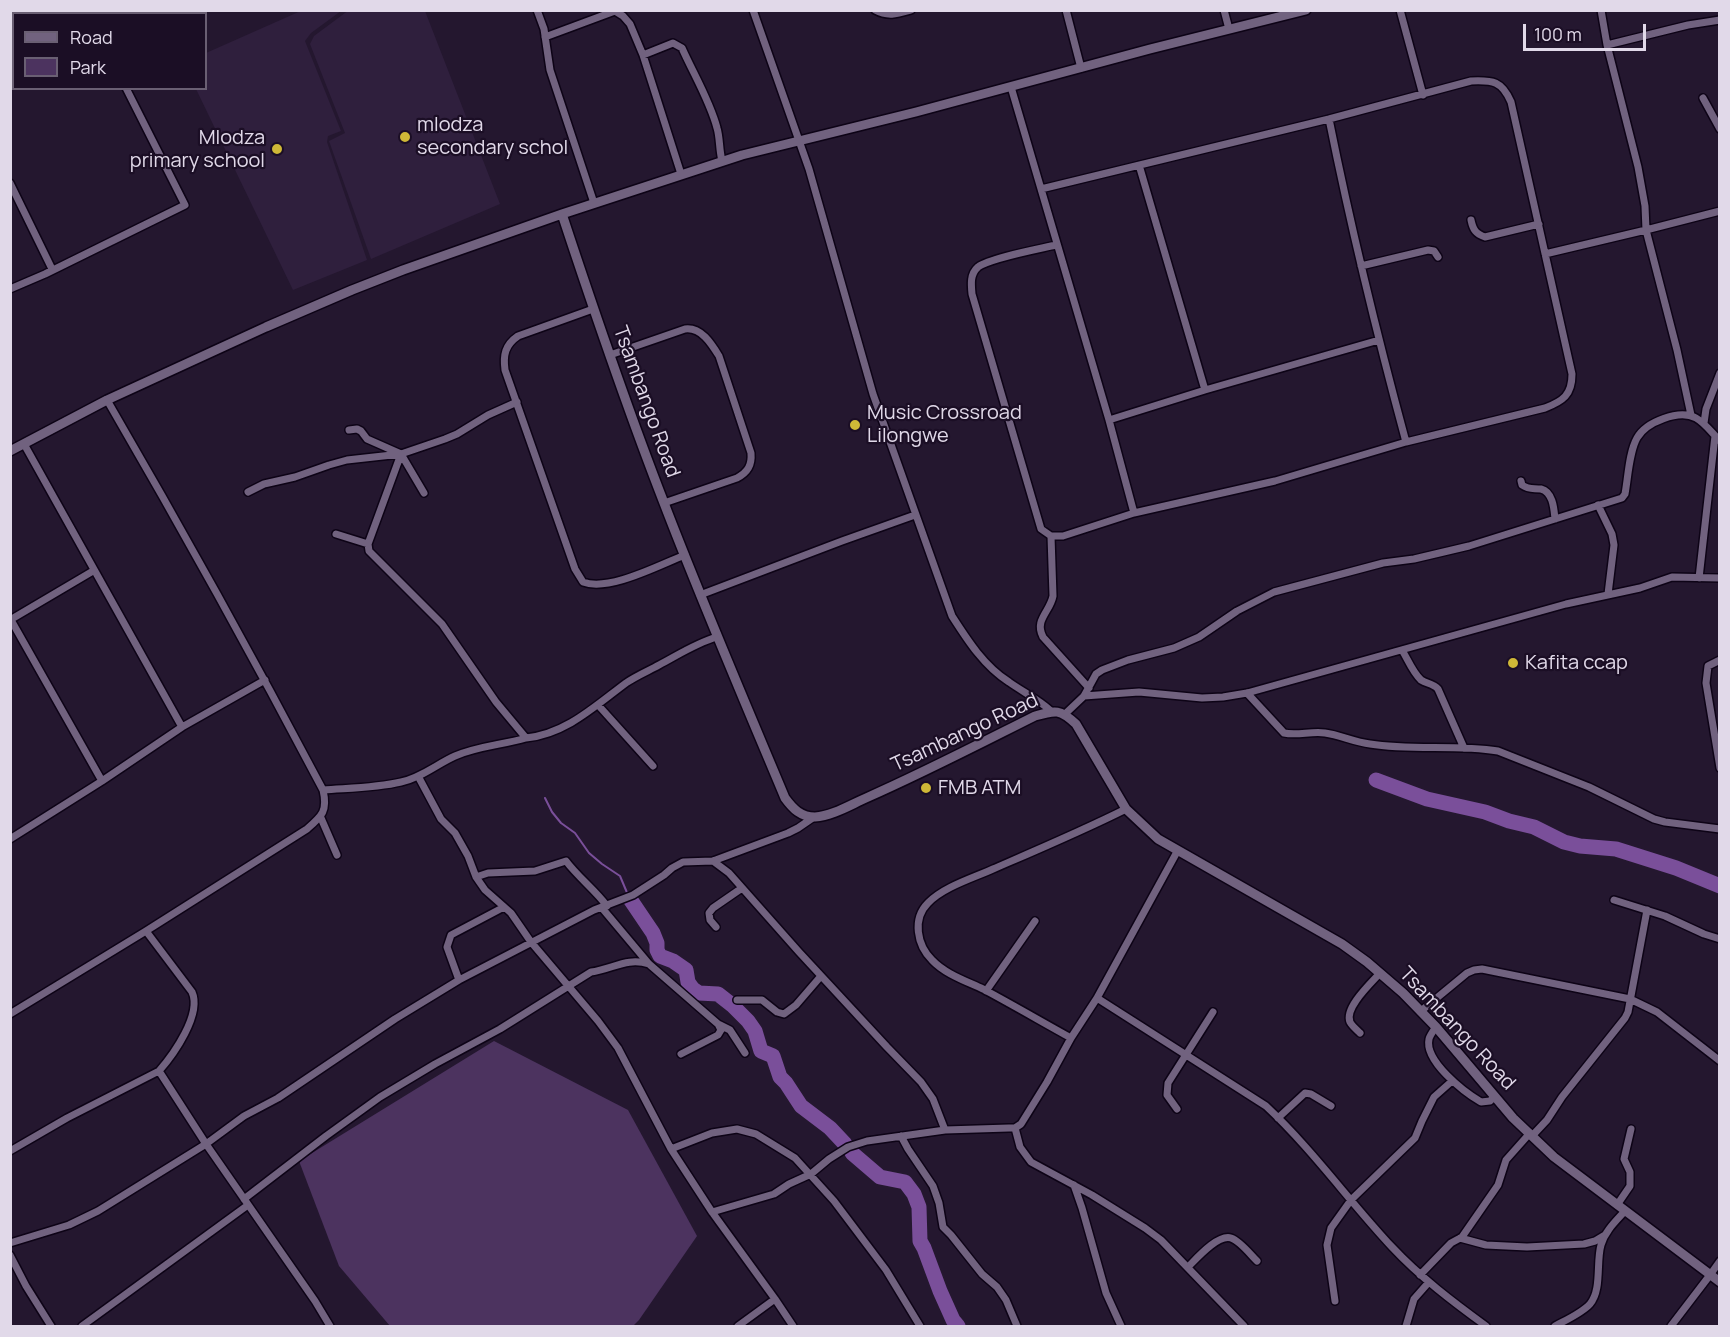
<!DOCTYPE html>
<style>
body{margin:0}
#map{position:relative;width:1730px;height:1337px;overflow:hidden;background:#24172f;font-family:Manrope,sans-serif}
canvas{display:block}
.frame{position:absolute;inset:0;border:12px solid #e1d9e9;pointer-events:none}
.legend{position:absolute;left:12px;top:12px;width:195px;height:78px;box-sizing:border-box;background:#1b0e25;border:2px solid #6a5f73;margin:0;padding:8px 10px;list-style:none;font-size:18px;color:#e1d9e9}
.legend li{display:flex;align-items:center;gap:12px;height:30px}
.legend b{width:30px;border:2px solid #6a5f73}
.scale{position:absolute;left:1523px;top:24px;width:123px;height:27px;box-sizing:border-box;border:3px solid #e1d9e9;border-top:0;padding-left:8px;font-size:18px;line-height:21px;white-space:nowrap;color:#e1d9e9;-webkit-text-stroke:4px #1b0e25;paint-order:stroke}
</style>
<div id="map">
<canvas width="1730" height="1337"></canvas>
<div class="frame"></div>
<ul class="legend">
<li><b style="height:8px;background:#71627f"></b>Road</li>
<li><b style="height:16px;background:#4c335f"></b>Park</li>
</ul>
<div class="scale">100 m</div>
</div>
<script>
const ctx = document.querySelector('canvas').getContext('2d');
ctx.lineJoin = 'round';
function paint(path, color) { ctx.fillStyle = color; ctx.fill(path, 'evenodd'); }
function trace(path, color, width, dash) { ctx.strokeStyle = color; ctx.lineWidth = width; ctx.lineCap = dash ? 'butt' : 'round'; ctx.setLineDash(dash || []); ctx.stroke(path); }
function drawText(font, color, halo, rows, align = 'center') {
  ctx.font = font + ' Manrope,sans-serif'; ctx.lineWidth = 4.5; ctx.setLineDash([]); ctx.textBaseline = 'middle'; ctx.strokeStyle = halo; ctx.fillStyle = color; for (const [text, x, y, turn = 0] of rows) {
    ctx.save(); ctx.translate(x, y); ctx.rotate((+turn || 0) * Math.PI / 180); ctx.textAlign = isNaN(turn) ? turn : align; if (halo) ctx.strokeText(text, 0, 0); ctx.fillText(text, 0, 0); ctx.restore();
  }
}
paint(new Path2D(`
 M303,10L341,11L311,33L305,41L341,131L328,136L327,142L367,260L293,290L196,89L206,88V53Z
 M349,10L425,11L500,204L371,259L329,141L345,133L310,44L314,36Z`), '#2f1f3d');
paint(new Path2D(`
 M494,1041L628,1110L697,1236L639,1320L633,1326H390L339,1266L299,1161Z`), '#4c335f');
trace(new Path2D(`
 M545,798L552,812L561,823L575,833L589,853L602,864L620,876L628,895`), '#7a4f9a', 2);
trace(new Path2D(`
 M1376,780L1427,799L1485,812L1509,821L1534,827L1564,842L1580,846L1616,849L1676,868L1720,886
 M630,899L653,933L657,943V950L660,956L673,961L686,970L688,982L693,989L699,993L718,994L732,1005L748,1021L755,1031L761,1051L773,1056L780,1077L786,1083L801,1106L830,1128L845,1144
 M852,1153L880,1177L905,1182L914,1194L919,1207L920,1241L924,1248L940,1291L953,1320L958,1326`), '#7a4f9a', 15);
const street = new Path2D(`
 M90,10L91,14
 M537,10L544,29L550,70L594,203
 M753,10L809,169L873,394L952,616C968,641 984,666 1009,682C1023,692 1038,699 1051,711
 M875,10C888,17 897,14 911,10
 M1066,10L1081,68
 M1224,10L1229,29
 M1400,10L1423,95
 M1601,10L1607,45L1638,167L1645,206L1646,230L1677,350L1691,415
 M545,37L615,11L623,16L630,24L643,55L681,174
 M1607,45L1688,25L1720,20
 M643,55L673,43L682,48C693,73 710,101 717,128C720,138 719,149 722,161
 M1011,87L1109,420L1134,513
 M1703,98L1720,129
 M1329,119C1351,228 1377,335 1406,442
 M1139,165L1205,390
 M10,183L52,269
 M1041,189L1329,119L1471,81C1493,80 1502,81 1511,102L1572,374C1572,395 1563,401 1545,408L1406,442L1275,481L1134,513L1063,536H1051L1041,529L972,294C971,284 970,274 978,267C990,258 1039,249 1056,245
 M1471,220C1473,230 1476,234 1485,237L1539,224
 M1545,254L1646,230L1720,211
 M1361,266L1428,250L1434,251L1438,257
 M10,289L45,274L185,205L126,88
 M593,309L518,336C505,345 503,355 505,370L575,569L583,582C609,592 659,565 685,555
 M610,355L685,329C701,327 711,343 719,356L751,453C752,465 748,472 737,478L664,503
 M1109,420L1205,390L1379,340
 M1704,423L1706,409L1720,373
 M349,430L357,429L361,431L367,439L401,454L424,493
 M24,444L182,727
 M401,454L368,544L369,551L442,624L496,702L526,738C566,734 595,706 626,683C636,676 648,671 659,665C678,655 696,643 717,637
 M1521,481L1522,485C1529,490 1533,488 1541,489C1553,492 1554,509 1555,519
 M248,492L264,484L295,477L329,465L347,460L401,454L445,439L457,434L488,415L517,402
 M1598,505L1612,534L1614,545L1608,594
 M336,534L368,544
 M1051,536L1053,596C1050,612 1034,620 1043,637L1089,688
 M1699,578L1715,436
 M700,595L842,541L915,515
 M10,620L93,571
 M11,620L102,781
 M1402,650C1407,658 1413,673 1421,680C1427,684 1433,683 1438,689L1464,748
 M1720,660L1708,666L1706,683L1720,768
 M1247,693L1284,733C1297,736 1311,731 1325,733C1340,735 1354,742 1370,744C1412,751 1456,744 1498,751L1589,787L1654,819L1665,822L1720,829
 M1084,696L1139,692L1202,698L1223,697L1247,693L1566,604L1640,588L1672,577L1720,578
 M599,706L653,766
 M1065,714L1084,696L1096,674L1102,670L1128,660L1174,648L1199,637L1237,611L1274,592L1383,563L1414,559L1469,546L1622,498L1625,494C1628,478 1629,452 1637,438C1646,422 1679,409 1696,418C1705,423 1712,433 1720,441
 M418,776L441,819L455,833L468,856L476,877L485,890L511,913L531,942L598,1021L618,1048L671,1149L712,1212L775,1299L793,1326
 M323,790C349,788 376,788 401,782C421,778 437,764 455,756C478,746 502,745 526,738
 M321,818L337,855
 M10,839L102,781L182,727L265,680
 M713,861L729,873L799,952L887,1047L921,1082L933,1099L945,1130
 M476,877L488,873L535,871L566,861C578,877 595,890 607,906
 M1614,900L1665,916L1704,934L1720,939
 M602,908L649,964L718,1024L730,1030L745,1053
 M716,927L710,920L709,913L713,908L742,888
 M459,980L447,947L451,935L504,907
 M986,991L1035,921
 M1097,998L1266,1106C1312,1149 1349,1201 1392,1247C1420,1277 1453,1302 1486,1326
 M737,1000H762L777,1012L784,1014L796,1005L821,976
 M1421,1011L1467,973L1474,970L1482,969L1630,999L1657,1012L1720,1061
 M10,1014L146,931L307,829C322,816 328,811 323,790C254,659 182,529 107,400
 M1436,1027C1434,1030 1430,1035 1429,1039C1424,1061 1464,1092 1481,1102L1490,1101L1495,1096
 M1360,1033C1357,1030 1352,1026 1350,1022C1344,1008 1371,983 1380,973
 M1071,1038C1042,1022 1013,1005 983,989C966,981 945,974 932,960C917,945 912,919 928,903C943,887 973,878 993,869C1037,850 1082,831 1126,809
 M681,1054L718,1035L721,1030L718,1024
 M159,1071L206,1144L315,1301L330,1326
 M1177,1109L1167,1095L1168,1083L1213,1012
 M1278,1118L1305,1093L1311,1094L1331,1106
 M1015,1128L1020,1147L1031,1162L1092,1195L1145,1228L1161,1240L1244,1326
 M901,1136L908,1149L933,1186L939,1203L943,1227L951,1235L982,1274L997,1287L1006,1300L1017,1326
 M1532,1136L1547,1120L1562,1097L1625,1018L1628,1012L1647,910
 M671,1149L712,1133L737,1129L756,1134L795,1158L834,1201L886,1270L920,1326
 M10,1151L67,1118L159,1071C174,1054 202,1014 192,992L146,931
 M1074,1185L1082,1208L1106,1293L1121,1326
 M244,1199L326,1136L380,1097L435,1064L500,1029L591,972C613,969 627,957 649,964
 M1617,1205L1630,1186V1172L1624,1159L1631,1129
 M712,1212L774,1194L789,1184L811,1174L829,1159L848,1147L867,1141L945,1130L1009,1128H1015L1021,1124L1047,1082L1071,1038L1097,998L1178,850
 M1460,1238L1486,1245L1527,1247L1584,1244L1595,1241L1605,1235
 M10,1243L69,1225L98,1211L206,1144L244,1116L278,1098L395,1019L459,980L594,910L633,895L664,875L672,868L683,862L713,861L788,833L798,828L814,817
 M10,1255L26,1286L51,1326
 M1188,1267C1197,1258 1218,1234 1231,1238C1240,1241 1250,1254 1257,1261
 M1420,1275L1451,1243L1462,1237L1498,1185L1506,1160L1530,1133
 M1335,1301L1327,1245L1331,1228L1351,1200L1415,1138L1422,1121L1434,1097L1452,1081
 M82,1326L248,1205
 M738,1326L775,1299
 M1406,1326L1414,1299L1429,1282
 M1555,1326C1566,1320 1582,1313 1590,1304C1602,1290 1596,1262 1601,1245C1605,1231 1616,1221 1625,1211
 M1671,1326L1710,1275L1720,1261`);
const secondary = new Path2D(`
 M562,214C594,311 627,408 664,503C702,602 744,700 785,798C793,809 801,817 815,817C832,816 850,805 866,798C923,773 979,744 1035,716C1056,710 1060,709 1076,724L1126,809L1158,839L1342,944L1367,962L1403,993L1436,1027L1513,1118L1554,1157L1720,1282
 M10,451L107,400L266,327L352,290L403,270L562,214L742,155L916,112L1150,49L1306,10`);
trace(street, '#0d0316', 10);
trace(secondary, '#0d0316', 12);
trace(street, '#71627f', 7);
trace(secondary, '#71627f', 9);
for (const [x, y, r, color] of [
 [405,137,6,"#cfb837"],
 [277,149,6,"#cfb837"],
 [855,425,6,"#cfb837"],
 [1513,663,6,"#cfb837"],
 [926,788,6,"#cfb837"]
]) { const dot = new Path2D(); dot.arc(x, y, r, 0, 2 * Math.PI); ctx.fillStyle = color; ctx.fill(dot); trace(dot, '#1b0e25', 2); }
drawText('20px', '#e1d9e9', '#1b0e25', [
 ["mlodza",417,125],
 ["secondary schol",417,148],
 ["Mlodza",265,138,"right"],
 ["primary school",265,161,"right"],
 ["Music Crossroad",867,413],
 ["Lilongwe",867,436],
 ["Kafita ccap",1525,663],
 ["FMB ATM",938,788]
], 'left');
drawText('20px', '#e1d9e9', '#1b0e25', [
 ["Tsambango Road",646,402,70],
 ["Tsambango Road",965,733,-25],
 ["Tsambango Road",1457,1029,47]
]);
</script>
